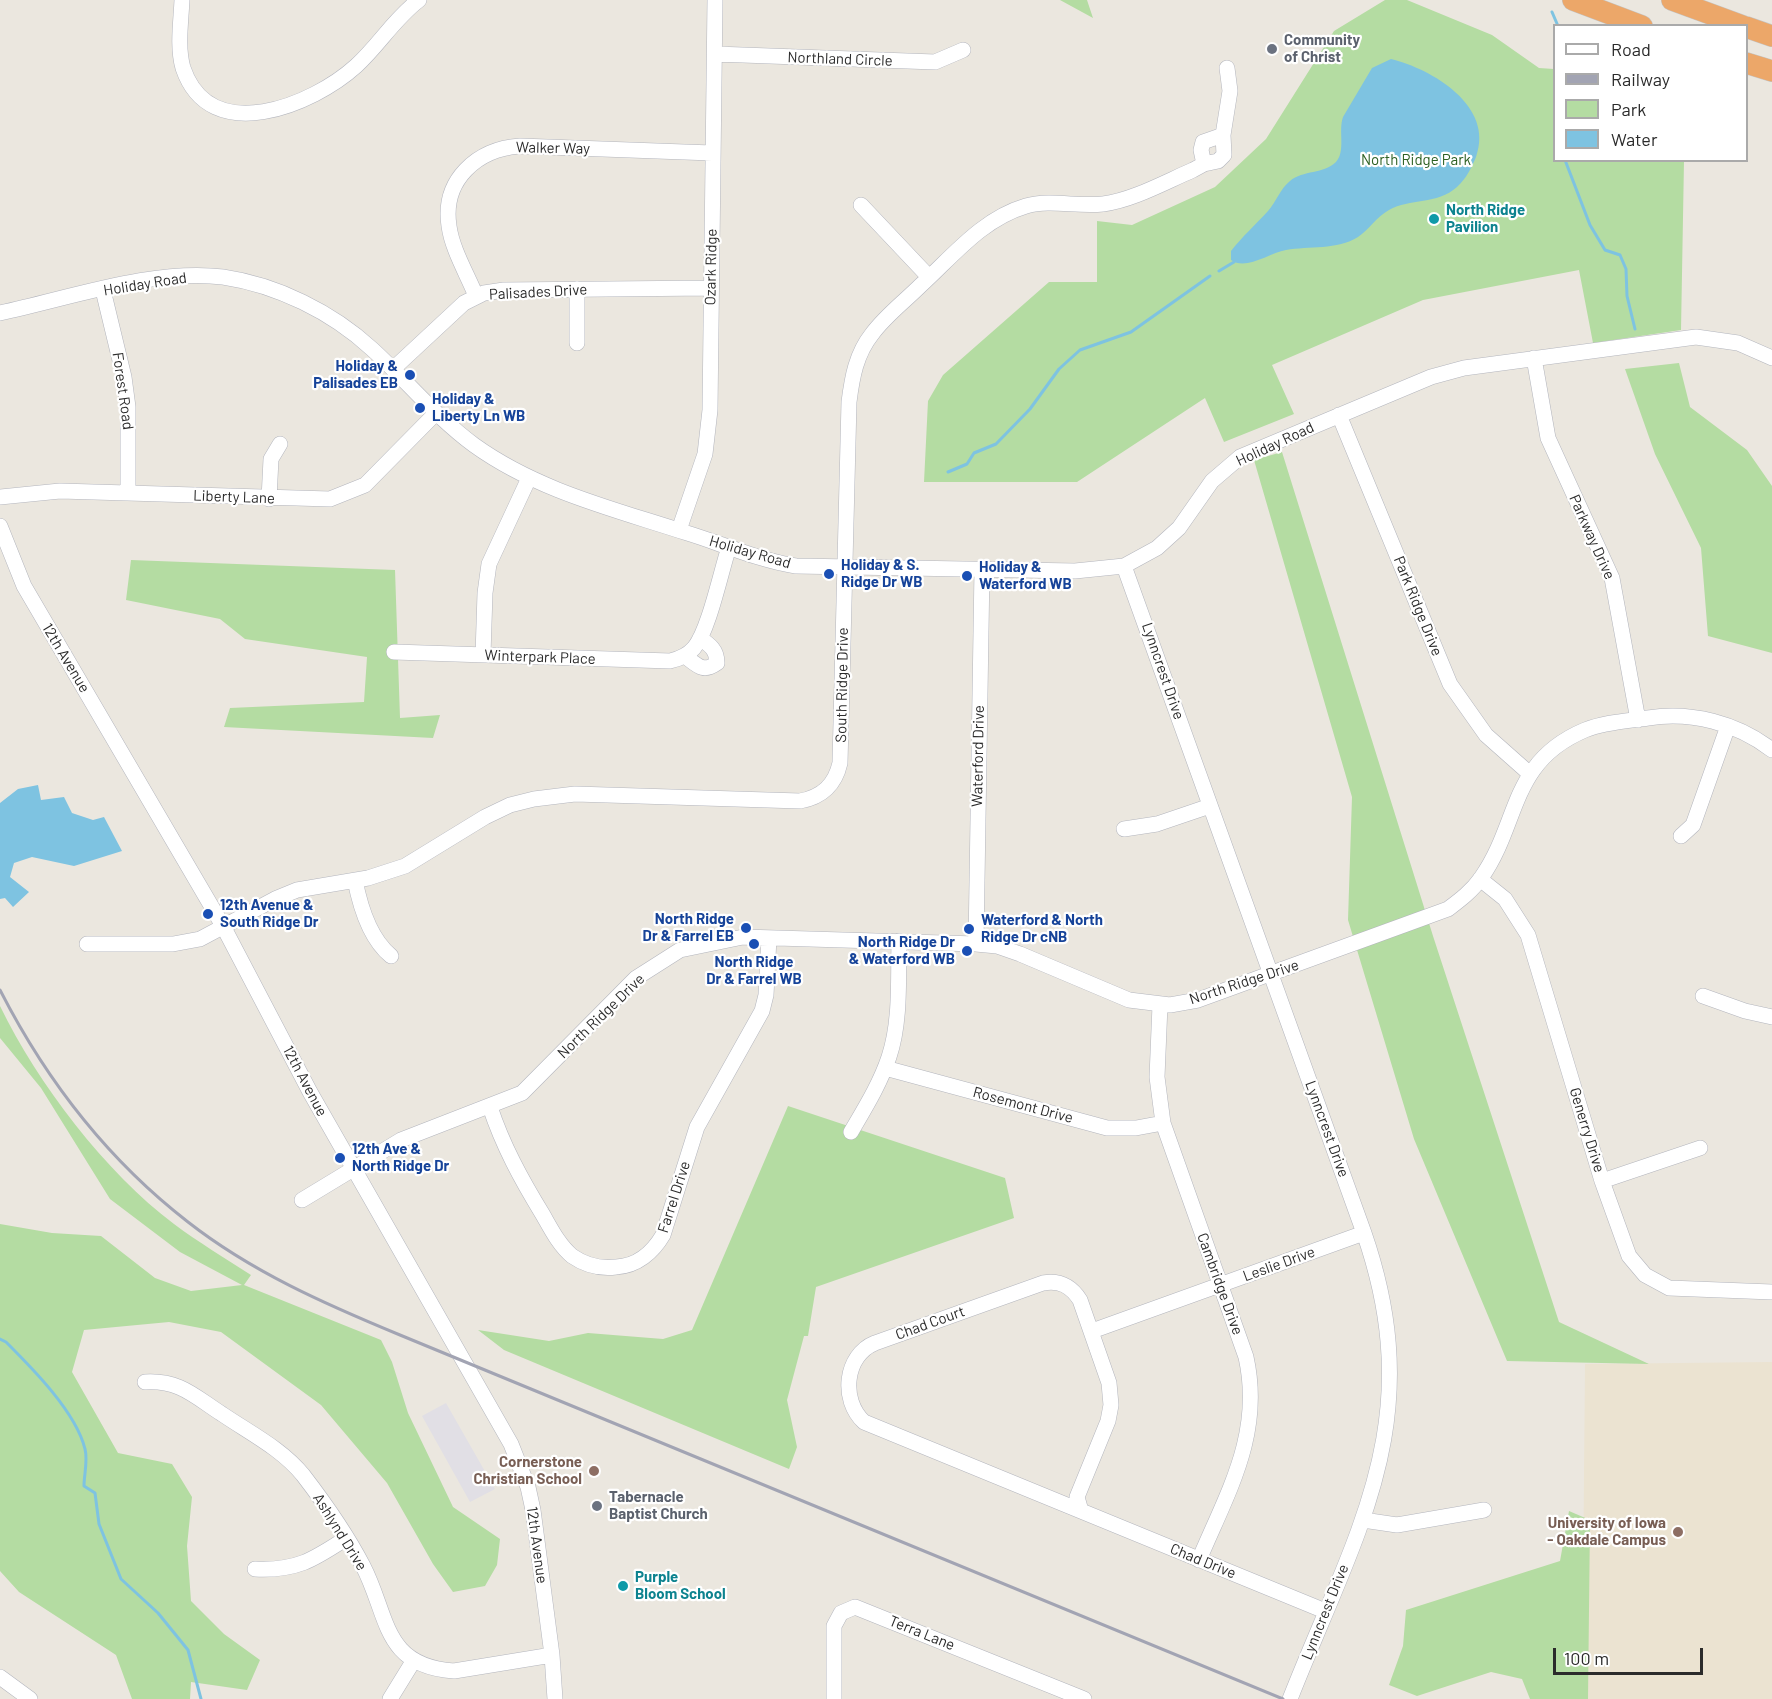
<!DOCTYPE html>
<style>
body{margin:0}
#map{position:relative;width:1772px;height:1699px;overflow:hidden;background:#ebe7df;font-family:Barlow,sans-serif}
canvas{display:block}
.legend{position:absolute;left:1553px;top:24px;width:195px;height:138px;box-sizing:border-box;background:#fff;border:2px solid #aaa;margin:0;padding:8px 10px;list-style:none;font-size:18px;color:#2b2b2b}
.legend li{display:flex;align-items:center;gap:12px;height:30px}
.legend b{width:30px;border:2px solid #aaa}
.scale{position:absolute;left:1553px;top:1648px;width:150px;height:27px;box-sizing:border-box;border:3px solid #2b2b2b;border-top:0;padding-left:8px;font-size:18px;line-height:21px;white-space:nowrap;color:#2b2b2b;-webkit-text-stroke:4px #fff;paint-order:stroke}
</style>
<div id="map">
<canvas width="1772" height="1699"></canvas>
<ul class="legend">
<li><b style="height:8px;background:#fff"></b>Road</li>
<li><b style="height:8px;background:#a2a4b3"></b>Railway</li>
<li><b style="height:16px;background:#b4dca2"></b>Park</li>
<li><b style="height:16px;background:#7ec3e1"></b>Water</li>
</ul>
<div class="scale">100 m</div>
</div>
<script>
const ctx = document.querySelector('canvas').getContext('2d');
ctx.lineJoin = 'round';
function paint(path, color) { ctx.fillStyle = color; ctx.fill(path, 'evenodd'); }
function trace(path, color, width, dash) { ctx.strokeStyle = color; ctx.lineWidth = width; ctx.lineCap = dash ? 'butt' : 'round'; ctx.setLineDash(dash || []); ctx.stroke(path); }
function drawText(font, color, halo, rows, align = 'center') {
  ctx.font = font + ' Barlow,sans-serif'; ctx.lineWidth = 4.5; ctx.setLineDash([]); ctx.textBaseline = 'middle'; ctx.strokeStyle = halo; ctx.fillStyle = color; for (const [text, x, y, turn = 0] of rows) {
    ctx.save(); ctx.translate(x, y); ctx.rotate((+turn || 0) * Math.PI / 180); ctx.textAlign = isNaN(turn) ? turn : align; if (halo) ctx.strokeText(text, 0, 0); ctx.fillText(text, 0, 0); ctx.restore();
  }
}
paint(new Path2D(`
 M446,1403L495,1489L470,1502L422,1416Z`), '#e1dfe5');
paint(new Path2D(`
 M1772,1362V1699H1582L1585,1364Z`), '#ebe3d1');
paint(new Path2D(`
 M1060,0H1087L1093,18Z
 M1385,0H1407L1492,35L1539,68L1554,69V160L1684,161L1681,330L1593,343L1579,270L1423,300L1272,365L1294,414L1224,442L1205,398L1077,482H924L928,401L943,375L1049,282H1097V221L1132,225L1215,187L1266,139L1334,31Z
 M1679,363L1690,407L1747,450L1772,486V653L1708,636L1701,548L1655,454L1625,369Z
 M1282,452L1433,936L1559,1322L1649,1364L1507,1361L1414,1139L1348,920L1352,797L1254,460Z
 M131,560L395,570L400,718L440,715L433,738L224,727L230,708L364,702L367,657L245,639L220,619L126,600Z
 M0,1006C38,1084 105,1172 174,1224C198,1242 225,1258 251,1275L244,1285L381,1340L392,1362L408,1413L453,1507L500,1539L497,1565L485,1586L453,1592L433,1564L387,1483L321,1405L221,1332L169,1322L84,1330L72,1372L118,1453L172,1464L192,1497L187,1546L191,1601L224,1634L260,1660L247,1690L191,1682L190,1699H132L116,1655L19,1592L0,1571V1224L52,1233L101,1236L155,1278L191,1291L242,1285L180,1252L110,1199L41,1088L0,1038Z
 M788,1106L1005,1178L1014,1218L816,1287L808,1336H804L787,1400L797,1447L789,1469L504,1350L478,1330L549,1341L588,1333L663,1339L692,1330Z
 M1569,1511L1590,1520L1588,1699H1530L1522,1679L1491,1672L1417,1696L1389,1685L1403,1646L1406,1610L1560,1561Z`), '#b4dca2');
paint(new Path2D(`
 M1391,59C1432,69 1495,106 1476,157C1472,167 1466,179 1457,187C1437,205 1410,198 1389,210C1376,217 1369,230 1358,237C1337,250 1309,246 1286,250C1269,253 1246,271 1231,260V251C1242,237 1256,224 1268,211C1276,202 1280,189 1290,181C1303,170 1324,174 1336,162C1346,151 1338,131 1343,117L1372,68Z
 M38,785L41,800L64,797L72,813L93,820L104,817L122,851L74,866L32,857L14,863L10,877L29,892L13,907L5,898L0,899V803L18,789Z`), '#7ec3e1');
trace(new Path2D(`
 M1552,12L1558,26
 M1565,160L1590,225L1605,250L1620,255L1626,269L1627,296L1635,329
 M1219,271L1234,262
 M948,472L967,464L974,453L996,444L1030,409L1059,369L1080,350L1131,332L1210,276
 M0,1339L6,1342C32,1368 76,1412 85,1449C88,1460 84,1475 84,1486L95,1493L99,1524L121,1579L158,1613L188,1650L201,1699`), '#7ec3e1', 3);
const minor = new Path2D(`
 M182,0C181,22 177,47 183,68C210,148 313,105 356,66C379,45 394,19 419,0
 M715,54L935,62L963,50
 M1223,135L1224,155L1218,161L1204,164L1201,150L1203,142Z
 M1223,135L1230,91L1227,68
 M861,205L929,277
 M103,290L124,377L128,407V493
 M476,296C467,274 452,249 449,226C442,180 477,149 520,146L712,153
 M0,313C67,299 154,268 223,277C277,285 332,312 372,349C407,381 436,417 474,445C538,491 614,509 687,533C723,544 758,560 796,566L1075,571L1124,566L1157,548L1179,528L1212,481L1240,457L1431,377L1464,368L1696,337L1738,343L1772,358
 M577,343V289
 M1534,358L1548,438L1612,578L1638,720
 M393,369L464,303L484,293L504,290L711,288
 M1339,415L1450,684L1486,735L1530,774
 M0,497L60,491L330,499L365,485L436,413
 M269,499L271,459L280,444
 M0,526L24,586L223,926L310,1092L511,1444L528,1487L533,1510L552,1655L555,1699
 M679,530L705,454L710,410L715,0
 M1124,566L1364,1233C1429,1421 1357,1529 1290,1699
 M394,652L670,661C679,659 687,656 694,648C709,630 721,571 729,547
 M483,655L485,593L489,564L529,478
 M685,656C698,666 703,673 717,663C717,650 710,645 700,638
 M1124,829L1157,824L1210,806
 M1681,836L1693,825L1728,726
 M1480,879L1505,899L1528,935L1602,1181L1629,1256L1645,1275L1669,1288L1772,1292
 M355,880C360,906 369,938 391,956
 M87,944H173L200,939L275,899L297,890L368,878L405,866L485,817L510,805L534,799L575,794L800,801C822,797 835,785 840,763L849,402C852,378 856,354 872,334C885,316 905,301 921,285C953,256 982,219 1026,206C1051,199 1077,207 1103,204C1133,200 1165,182 1193,170L1204,164
 M976,944L982,569
 M1703,996L1745,1011L1772,1017
 M1160,1005L1157,1077L1163,1123L1246,1357C1263,1434 1228,1491 1199,1560
 M885,1068L1107,1128H1136L1163,1123
 M490,1107C503,1146 521,1179 543,1215C551,1229 559,1245 572,1256C585,1265 600,1269 616,1267C637,1266 653,1252 663,1235L697,1127L762,1011L766,995L769,938
 M851,1132C865,1108 880,1084 889,1057C901,1021 898,979 899,941
 M1602,1181L1700,1148
 M302,1200L401,1140L522,1093L636,978L680,950L743,937L976,944L997,946L1020,954L1129,1000L1170,1005L1198,1000L1448,909C1460,900 1472,891 1481,878C1520,823 1509,762 1585,730C1605,722 1627,721 1648,718C1691,711 1737,723 1772,750
 M1092,1331L1364,1233
 M145,1382C180,1380 194,1396 222,1414C250,1433 282,1449 303,1475C323,1501 348,1537 363,1566C389,1616 382,1666 454,1671L552,1655
 M1081,1511L1077,1497L1108,1421L1111,1405L1109,1383L1080,1300C1071,1286 1060,1280 1043,1283L875,1343C845,1355 840,1400 864,1422L1325,1611
 M1363,1520L1397,1525L1484,1510
 M255,1569C296,1571 313,1560 345,1539
 M0,1677L30,1699
 M390,1699L414,1660
 M834,1699V1626L841,1613L855,1607L1084,1699`);
const highway = new Path2D(`
 M1573,0L1642,26
 M1672,0L1743,26
 M1746,27L1772,36
 M1746,63L1772,71`);
trace(minor, '#b3b5bd', 16);
trace(highway, '#c4c4c4', 22);
trace(minor, '#fff', 15);
trace(highway, '#eca769', 21);
trace(new Path2D(`
 M0,990C46,1080 108,1160 188,1222C252,1272 325,1304 400,1335C464,1362 529,1388 594,1415C824,1510 1054,1604 1283,1699`), '#a2a4b3', 3);
for (const [x, y, r, color] of [
 [1272,49,6,"#6b7280"],
 [1434,219,6,"#0f9aa8"],
 [410,375,6,"#1a4fb4"],
 [420,408,6,"#1a4fb4"],
 [829,574,6,"#1a4fb4"],
 [967,576,6,"#1a4fb4"],
 [208,914,6,"#1a4fb4"],
 [746,928,6,"#1a4fb4"],
 [969,929,6,"#1a4fb4"],
 [754,944,6,"#1a4fb4"],
 [967,951,6,"#1a4fb4"],
 [340,1158,6,"#1a4fb4"],
 [594,1471,6,"#8d6e63"],
 [597,1506,6,"#6b7280"],
 [1678,1532,6,"#8d6e63"],
 [623,1586,6,"#0f9aa8"]
]) { const dot = new Path2D(); dot.arc(x, y, r, 0, 2 * Math.PI); ctx.fillStyle = color; ctx.fill(dot); trace(dot, '#fff', 2); }
drawText('bold 15px', '#5b616d', '#fff', [
 ["Community",1284,40],
 ["of Christ",1284,57],
 ["Tabernacle",609,1497],
 ["Baptist Church",609,1514]
], 'left');
drawText('15px', '#2b2b2b', '#fff', [
 ["Northland Circle",840,59,2],
 ["Walker Way",553,148,1],
 ["Ozark Ridge",711,267,-89],
 ["Holiday Road",145,284,-9],
 ["Palisades Drive",538,292,-3],
 ["Forest Road",123,391,82],
 ["Holiday Road",1275,444,-25],
 ["Liberty Lane",234,497,2],
 ["Parkway Drive",1592,537,66],
 ["Holiday Road",750,552,16],
 ["Park Ridge Drive",1418,606,68],
 ["Winterpark Place",540,657,2],
 ["12th Avenue",66,658,59],
 ["Lynncrest Drive",1163,671,71],
 ["South Ridge Drive",842,685,-89],
 ["Waterford Drive",978,756,-89],
 ["North Ridge Drive",1244,982,-18],
 ["North Ridge Drive",601,1016,-44],
 ["12th Avenue",305,1081,62],
 ["Rosemont Drive",1023,1105,15],
 ["Lynncrest Drive",1327,1129,70],
 ["Generry Drive",1587,1130,73],
 ["Farrel Drive",674,1197,-72],
 ["Leslie Drive",1279,1264,-20],
 ["Cambridge Drive",1220,1284,70],
 ["Chad Court",930,1323,-20],
 ["Ashlynd Drive",340,1532,58],
 ["12th Avenue",537,1545,82],
 ["Chad Drive",1203,1561,22],
 ["Lynncrest Drive",1325,1612,-68],
 ["Terra Lane",922,1633,22]
]);
drawText('15px', '#2d6123', '#fff', [
 ["North Ridge Park",1416,160]
]);
drawText('bold 15px', '#0d838f', '#fff', [
 ["North Ridge",1446,210],
 ["Pavilion",1446,227],
 ["Purple",635,1577],
 ["Bloom School",635,1594]
], 'left');
drawText('bold 15px', '#164399', '#fff', [
 ["Holiday &",398,366,"right"],
 ["Palisades EB",398,383,"right"],
 ["Holiday &",432,399],
 ["Liberty Ln WB",432,416],
 ["Holiday & S.",841,565],
 ["Ridge Dr WB",841,582],
 ["Holiday &",979,567],
 ["Waterford WB",979,584],
 ["12th Avenue &",220,905],
 ["South Ridge Dr",220,922],
 ["North Ridge",734,919,"right"],
 ["Dr & Farrel EB",734,936,"right"],
 ["Waterford & North",981,920],
 ["Ridge Dr cNB",981,937],
 ["North Ridge Dr",955,942,"right"],
 ["& Waterford WB",955,959,"right"],
 ["North Ridge",754,962,"center"],
 ["Dr & Farrel WB",754,979,"center"],
 ["12th Ave &",352,1149],
 ["North Ridge Dr",352,1166]
], 'left');
drawText('bold 15px', '#785e54', '#fff', [
 ["Cornerstone",582,1462],
 ["Christian School",582,1479],
 ["University of Iowa",1666,1523],
 ["- Oakdale Campus",1666,1540]
], 'right');
</script>
